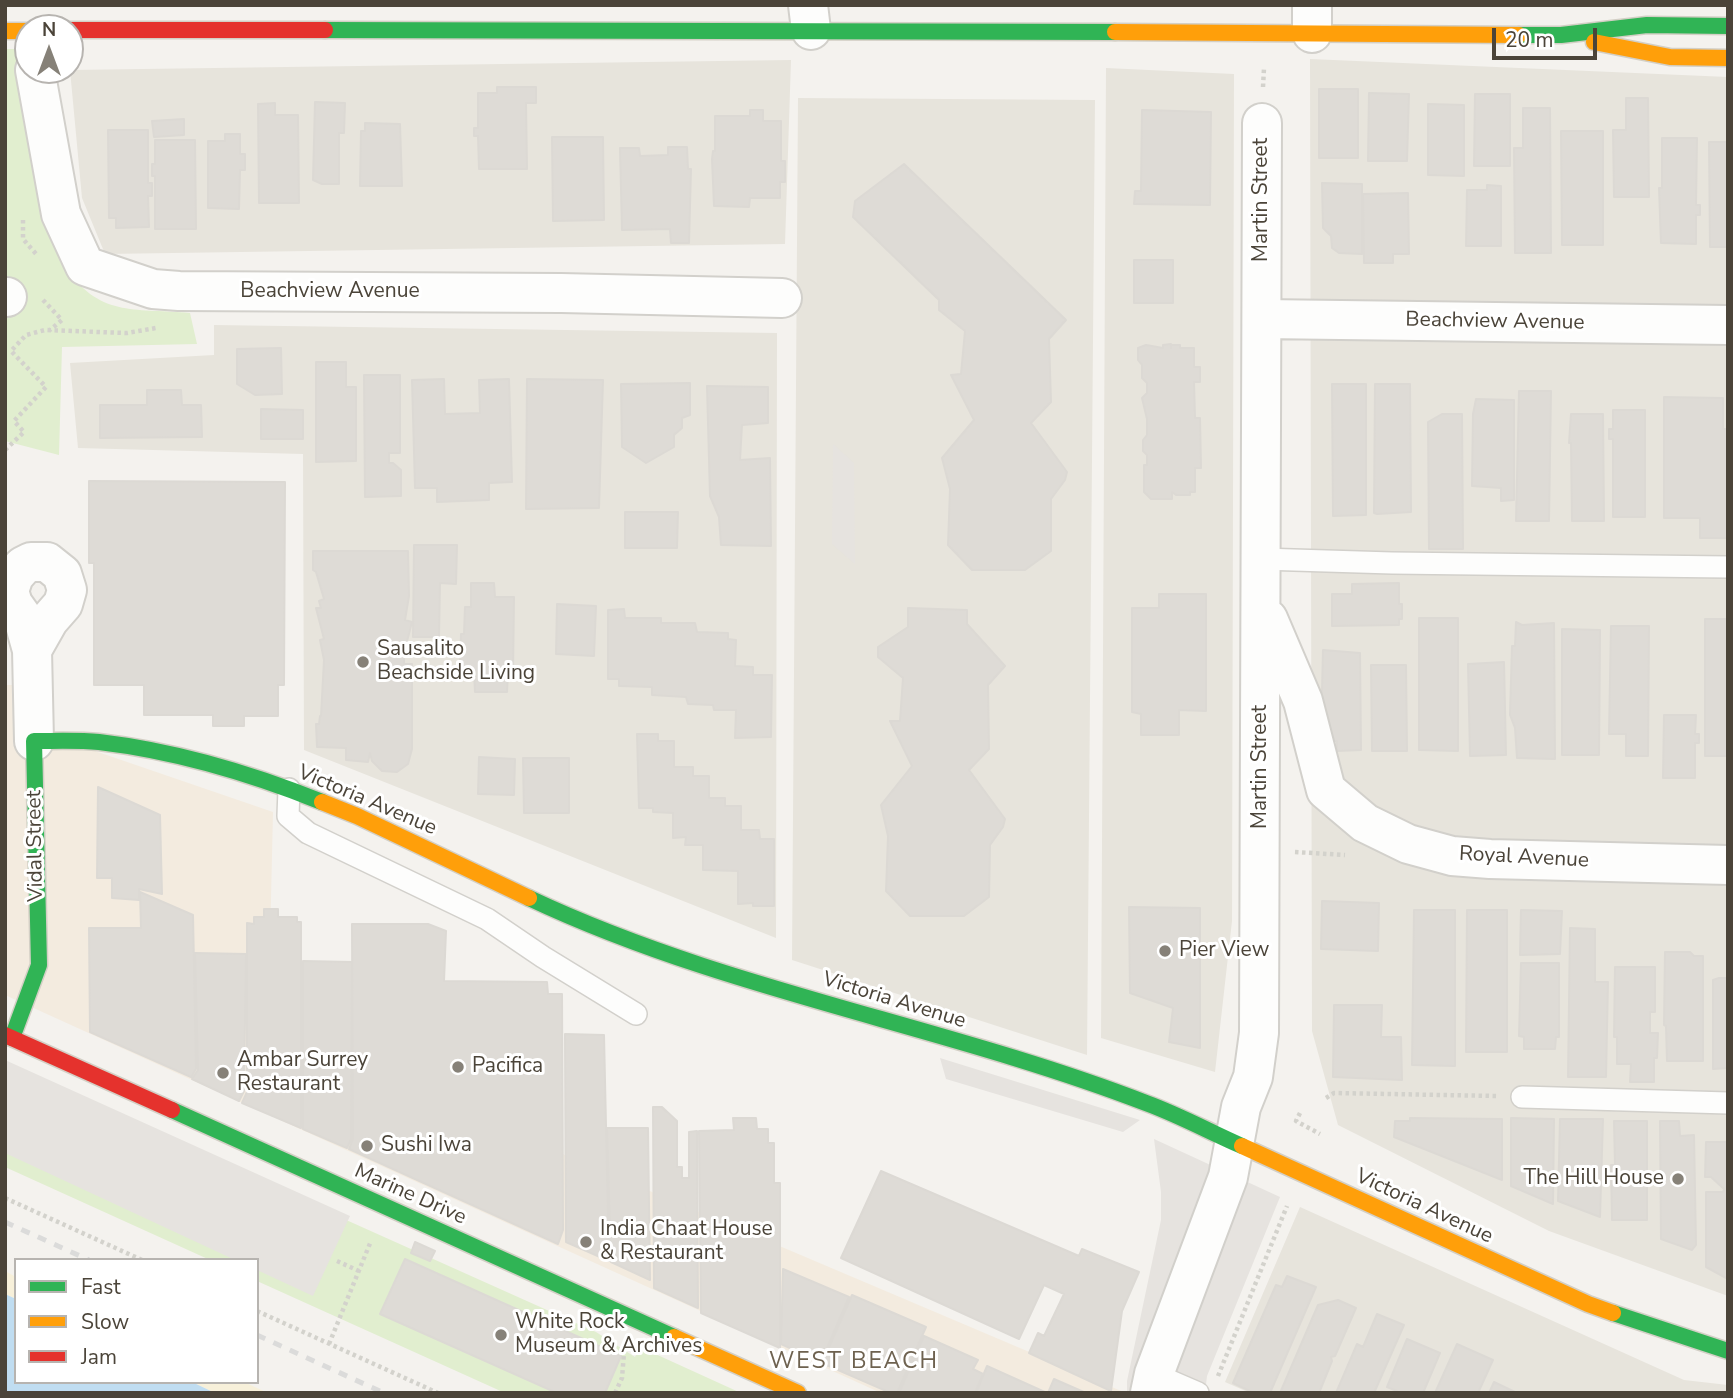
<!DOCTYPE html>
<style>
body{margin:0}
#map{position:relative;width:1733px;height:1398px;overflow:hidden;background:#f4f2ee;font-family:"Nunito Sans",sans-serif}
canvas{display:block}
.frame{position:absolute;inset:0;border:7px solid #4b4439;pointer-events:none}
.legend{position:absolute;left:14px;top:1258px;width:245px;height:126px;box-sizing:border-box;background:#fff;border:2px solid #b7b4b0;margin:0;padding:9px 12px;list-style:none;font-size:21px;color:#4b4439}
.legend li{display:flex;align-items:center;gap:14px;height:35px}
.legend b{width:35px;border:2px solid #b7b4b0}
.north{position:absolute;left:14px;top:14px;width:70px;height:70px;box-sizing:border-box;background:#fff;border:2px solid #b7b4b0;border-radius:50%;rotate:0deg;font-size:19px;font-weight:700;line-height:28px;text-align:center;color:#4b4439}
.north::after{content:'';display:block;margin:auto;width:24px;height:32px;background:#868178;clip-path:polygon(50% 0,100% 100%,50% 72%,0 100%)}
.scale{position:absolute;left:1492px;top:28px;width:105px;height:32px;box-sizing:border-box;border:4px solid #4b4439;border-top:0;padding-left:9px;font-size:21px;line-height:24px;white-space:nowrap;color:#4b4439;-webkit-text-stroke:5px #fff;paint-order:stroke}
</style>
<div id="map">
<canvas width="1733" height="1398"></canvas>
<div class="frame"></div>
<ul class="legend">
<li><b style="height:9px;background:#30b455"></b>Fast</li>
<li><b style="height:9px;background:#ff9f0a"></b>Slow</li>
<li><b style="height:9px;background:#e5322d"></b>Jam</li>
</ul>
<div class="north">N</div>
<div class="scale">20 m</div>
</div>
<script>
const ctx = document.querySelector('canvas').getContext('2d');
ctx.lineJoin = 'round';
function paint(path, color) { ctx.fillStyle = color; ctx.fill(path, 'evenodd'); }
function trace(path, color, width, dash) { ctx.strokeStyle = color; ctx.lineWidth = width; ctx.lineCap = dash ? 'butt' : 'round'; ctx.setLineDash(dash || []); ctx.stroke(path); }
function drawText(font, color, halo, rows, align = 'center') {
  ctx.font = font + ' "Nunito Sans",sans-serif'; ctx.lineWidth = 6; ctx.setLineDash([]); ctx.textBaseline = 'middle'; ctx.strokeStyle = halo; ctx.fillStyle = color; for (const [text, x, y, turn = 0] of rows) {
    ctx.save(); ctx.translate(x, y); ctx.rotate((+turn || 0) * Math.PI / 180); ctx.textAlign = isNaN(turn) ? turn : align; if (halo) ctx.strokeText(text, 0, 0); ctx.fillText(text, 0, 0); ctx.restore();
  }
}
paint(new Path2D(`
 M1310,59L1728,77V1296L1549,1231L1338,1125L1312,1031Z
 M791,60L785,244L105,254L82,198L70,70Z
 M1106,68L1234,74L1232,921L1215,1072L1101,1038Z
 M798,98L1095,100L1087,1055L792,960Z
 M214,325L777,333L776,938L304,750L303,454L78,448L70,363L214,355Z
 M1300,1207L1684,1380L1728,1385V1393H1250L1225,1382Z`), '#e7e4dc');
paint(new Path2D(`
 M5,685H24L25,727L273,812L268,1029L1126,1393H881L5,995Z`), '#f3ebdf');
paint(new Path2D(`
 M5,49H20L29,109L68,270C100,318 140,308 190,313L197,344L62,347L59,455L5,441V297L7,296Z
 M5,1067L596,1332L635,1357L640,1347L741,1393H505L257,1281V1260H210L5,1167Z`), '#e1eecf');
paint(new Path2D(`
 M5,1271L16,1277V1299L5,1294Z
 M192,1382H244L268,1393H215Z`), '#f7f0da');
paint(new Path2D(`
 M833,444L854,463L855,564L832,544Z
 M940,1058L1140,1120L1123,1132L946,1079Z
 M5,1060L350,1216L313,1296L257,1270V1260H235L5,1153Z
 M1154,1139L1280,1197L1207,1376L1205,1393H1127V1381L1161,1220V1192Z`), '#e6e3df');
paint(new Path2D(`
 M5,1294L16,1299V1382H192L215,1393H5Z`), '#c0ddf1');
const building = new Path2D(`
 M497,87H536V103H526L527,169H479L478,136H474V128H478V93H497Z
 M1319,89H1358V158H1319Z
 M1369,93L1409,94L1407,161H1368Z
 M1475,94H1510V166H1474Z
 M1626,98H1648L1649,197H1614L1613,130H1626Z
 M315,102L345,103L344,133H339V184H322L313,180Z
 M275,103V115H298L299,203H259L258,104Z
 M1428,104L1464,105V176L1428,175Z
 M1523,108H1550L1551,253H1515L1514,148H1523Z
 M750,110H763V121H781V161H785V182H780V198H750L749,207L714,206L712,159L713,151H715V116H750Z
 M1142,110L1211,112L1210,205L1134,204L1135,191H1141Z
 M184,119V135L154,137L152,121Z
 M365,123L400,124L402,186H360L361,131H365Z
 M108,130H148V183H152V196H148L149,227L116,228V218H109Z
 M1561,131H1603V245H1562Z
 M225,134H240V154H245V170H240L239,209L208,208V141H225Z
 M552,137H603L604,220L553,221Z
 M1662,138H1697L1696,205H1700V215H1696V244L1661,243L1659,188H1662Z
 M155,140H195L196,229H155V176H152V164H155Z
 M1709,142H1728V247H1710Z
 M668,147H687L688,169H691L689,243H671L670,229L622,230L620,148H639L640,156L668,155Z
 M904,164L1066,320L1049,339L1051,402L1031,423L1067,472L1065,480L1051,499V551L1025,570H972L948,545L950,489L942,458L974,420L951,375L961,374L965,331L939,310V300L853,217L855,201Z
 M1322,183L1362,184V254L1339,253L1332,248L1331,236L1323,228Z
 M1487,185L1501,186V246H1466L1467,190H1487Z
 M1408,193L1409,254H1393V263H1364L1363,194Z
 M1134,260H1173V303H1134Z
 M1171,344V348V345H1180V348H1194V367H1200V382H1194L1195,418H1200L1201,468H1195V492H1190V495H1176L1172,492V499H1151L1144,492V465H1147V455L1143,451V440L1147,435V419L1142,398L1147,393V383L1142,378V365L1138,360V348L1146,345L1163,348V345Z
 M281,348L282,394L255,395L237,384V349Z
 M316,362H346V387H356V461L316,462Z
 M364,375H400V453H389V463H393L401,470V496L365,497Z
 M444,379L445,414L480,413L479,380L509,379L512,482L489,483V500L437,502V488H415L412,380Z
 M527,379L603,380L599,508L526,509Z
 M690,383V415L682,418V428L674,435V447L646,463L622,447L621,384Z
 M1332,384H1366V515L1333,516Z
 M1375,384H1410L1411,512L1377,514L1374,513Z
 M707,386L768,387V423L742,425L740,460L770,458L771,546L721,545L719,517L710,496Z
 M147,390H181L182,405H201L202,437L100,438V405H147Z
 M1519,391H1551L1549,521H1516Z
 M1664,397L1723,398V429H1728V538H1700V518H1664Z
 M1476,399L1514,400V500L1501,501V488L1472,486L1473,414Z
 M261,409L303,410V439H261Z
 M1613,410H1645V517H1613V439H1609V429H1613Z
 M1442,414H1462L1463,549H1429L1428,422Z
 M1571,414H1603L1604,521H1572L1571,443H1569Z
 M89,481L285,482L284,685H278V716H244V726H213V715H144V685H94V563H89Z
 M625,512H678L677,548H625Z
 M414,545H457L456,584L440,583L439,637H413Z
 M313,551H408L409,596L405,620L412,622L404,653V664H412V749L408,764L397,772L382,771L372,761L370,753L368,762L346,760V748L317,747L316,724H319L320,716H321L324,660L320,640L324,639L316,608H321L319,601L324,599L316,572L313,570Z
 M471,583H494L495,597H514L513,674H508L507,692H475L474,672H460L461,634H464L465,607H471Z
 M1399,583V604H1402V619H1399V625L1332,626V594H1352V584Z
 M1159,594H1206V711L1179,710V735H1141V714L1132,712V608H1159Z
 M557,604L596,606L594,656L556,654Z
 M908,608L967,610V624L1005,666L988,685L989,749L969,770L1005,819L1003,827L990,845L989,897L964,916H910L886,891L888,836L881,805L912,766L890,721H900L903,678L878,657V647L908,627Z
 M624,609L625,618H661V623H695L697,632L728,633V639L736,640L735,666L753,667V675H772L771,737L735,738L736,710H714L713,705L688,704L686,697L652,695V687L619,686V679H608V610Z
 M1419,618H1458V751L1419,750Z
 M1705,619H1728V756H1705Z
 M1516,622L1522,625L1554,623L1555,759L1517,758L1515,728L1510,715L1512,646H1515Z
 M1611,626H1649L1648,756H1626V734H1609Z
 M1562,629L1600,630L1599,755H1562Z
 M1323,650L1360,653L1361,750L1337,751V741H1332V734L1321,732Z
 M1504,662L1506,755L1470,756L1468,664Z
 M1371,665H1406L1407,751H1372Z
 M1664,715H1696L1695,734H1699V743H1695V778H1663Z
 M637,734H658V741H674V767H693V776H709V798H725V806H741V830H759L760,839H774V906H753V903L738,904V871L703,870V845H685L686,837L673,838V813L653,812V808H639Z
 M479,757L515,759L514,795L478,794Z
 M523,758H569V813H524Z
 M98,787L160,815L162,894L139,889V900L112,898V878H97Z
 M140,892L193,915L196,1069L191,1077L90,1032L89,928H141Z
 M1322,901L1379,903L1378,951L1321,949Z
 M1129,907L1200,908V1048L1169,1042L1173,1008L1130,993Z
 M264,909H278V917H297V922H301V1128L242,1103L247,1092V923L254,924V917H264Z
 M1414,910H1455V1066L1412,1065Z
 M1467,910H1507V1052H1466Z
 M1521,910L1562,911L1560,954L1520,955Z
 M352,924H428L446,931L444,981L547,982L548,994H562L563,1230L558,1244L349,1149L353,1139Z
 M1570,928L1595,929V982H1608L1606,1077H1568Z
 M1665,952H1690L1694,956H1703V1061H1667L1666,1026L1664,1025Z
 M195,953L246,954L244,1091L239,1101L192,1079L198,1070Z
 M303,961L352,962L351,1139L347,1148L303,1129Z
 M1521,963H1559V1037H1556L1555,1049H1524V1037L1519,1036Z
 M1615,967H1655V1012H1650V1033H1658L1657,1058H1654V1082H1630L1631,1064H1617V1037H1614Z
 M1719,978H1728V1068L1713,1069V980Z
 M1334,1005H1382L1381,1037H1401L1402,1080L1333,1077Z
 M565,1034L604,1035L609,1261L566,1242Z
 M653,1107H662L677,1121V1167H682V1178H689V1132L697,1131L698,1308L654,1288Z
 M733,1118H756L757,1129H768V1143H774V1183H780V1348L701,1313L699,1131L734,1130Z
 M1410,1118L1502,1119V1180L1394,1137L1395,1121H1410Z
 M1511,1118L1554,1119L1553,1204L1511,1186Z
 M1560,1119H1603L1600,1217L1558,1201Z
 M1614,1121H1647V1220H1612L1611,1165H1615Z
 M1660,1121H1679L1680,1136L1694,1135L1696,1245L1692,1250L1661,1239Z
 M607,1128H648L650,1280L611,1262Z
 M1706,1142H1728V1279L1706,1267V1192H1723L1724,1189L1711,1177H1705Z
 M881,1171L1079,1256L1082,1249L1139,1272L1122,1311L1111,1391L1029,1353L1038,1333L1044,1336L1064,1294L1044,1285L1019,1339L841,1258Z
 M415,1242L435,1251L430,1261L411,1253Z
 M405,1259L621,1356L605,1393H557L380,1314Z
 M783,1269L849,1297L821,1362L781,1344Z
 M1287,1276L1316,1287L1270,1393H1254L1233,1383L1276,1285L1282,1287Z
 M852,1295L926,1327L897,1393H891L822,1363Z
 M1338,1300L1356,1308L1335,1356L1331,1357L1332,1361L1319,1393H1280L1318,1305Z
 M1377,1314L1404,1325L1374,1393H1336L1357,1344L1363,1347Z
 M924,1336L978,1360L973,1369L983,1374L975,1393H899Z
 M1407,1339L1440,1353L1423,1393H1396L1397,1391L1387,1387Z
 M1457,1344L1493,1360L1478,1393H1435Z
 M987,1366L1047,1393H976Z
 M1054,1379L1086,1393H1048Z
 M1494,1382L1517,1393H1489Z`);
paint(building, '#dedbd6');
trace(building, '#dcd9d4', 2);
const lane = new Path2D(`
 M1261,559L1392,563L1728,567
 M289,789L288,816L308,833L487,919L543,957L636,1014
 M1522,1097L1728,1103
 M1154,1374L1198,1393`);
const street = new Path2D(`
 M808,5L811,30
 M1312,33V5
 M35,70L61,214L85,266L153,289L179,291L561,293L782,298
 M5,297H7
 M1263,319L1728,325
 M1268,619L1303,701L1326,790L1365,823L1408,844L1452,856L1490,859L1728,865
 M32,650L49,620L63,604L67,590L62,574L47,562H31L23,566L14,576L9,591L13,604L23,618L32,650L34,741
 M1150,1393L1154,1374L1228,1177L1241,1107L1253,1077L1259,1033L1262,123`);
const fast = new Path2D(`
 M325,30L1115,32
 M1519,35H1561L1647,25L1728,26
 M529,898C726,991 944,1025 1146,1103C1179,1115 1210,1132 1242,1146
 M12,1038L39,965L34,741C55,741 78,740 99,742C176,751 250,773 322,802
 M172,1110L674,1337
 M1613,1313L1728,1351`);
const slow = new Path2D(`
 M5,31H28
 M1115,32L1519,35
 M1594,42L1670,57L1728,58
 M322,802L357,816L529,898
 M1242,1146L1588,1304L1613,1313
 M674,1337L798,1393`);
const jam = new Path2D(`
 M70,30H325
 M5,1035L172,1110`);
trace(lane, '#d2d0cb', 24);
trace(street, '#d2d0cb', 42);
trace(fast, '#d3cfc5', 19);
trace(slow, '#d3cfc5', 19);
trace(jam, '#d3cfc5', 19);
trace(new Path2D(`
 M1263,87L1264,68
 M23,220V239L37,255
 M43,300L62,320L50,330
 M5,450L24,432L14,421L46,387L11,351L26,335L45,330L127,333L156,328
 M1295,852L1345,855
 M1326,1098L1334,1093L1497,1096
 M1300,1113L1296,1121L1320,1134
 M5,1198L142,1260
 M337,1261L359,1271
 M257,1311L438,1393
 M329,1344L371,1241
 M1218,1376L1287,1206
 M615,1393L622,1378L624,1353`), '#d3d2cc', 4.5, [3.5, 3.5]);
trace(lane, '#fdfdfc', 21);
trace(street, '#fdfdfc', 38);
trace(fast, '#30b455', 16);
trace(slow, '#ff9f0a', 16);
trace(jam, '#e5322d', 16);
trace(new Path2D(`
 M5,1222L89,1260
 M257,1335L384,1393`), '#dbdbda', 5, [9, 9]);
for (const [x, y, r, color] of [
 [363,662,7,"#868178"],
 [1165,951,7,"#868178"],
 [458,1067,7,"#868178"],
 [223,1073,7,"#868178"],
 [367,1146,7,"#868178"],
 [1678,1179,7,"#868178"],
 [586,1242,7,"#868178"],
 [501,1335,7,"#868178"]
]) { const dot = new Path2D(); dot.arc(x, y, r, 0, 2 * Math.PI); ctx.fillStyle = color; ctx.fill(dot); trace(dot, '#fff', 2.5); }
drawText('21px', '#4b4439', '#fff', [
 ["Martin Street",1262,200,-90],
 ["Beachview Avenue",330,292],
 ["Beachview Avenue",1495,322,1],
 ["Martin Street",1261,767,-90],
 ["Victoria Avenue",367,801,23],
 ["Vidal Street",36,846,-91],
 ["Royal Avenue",1524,858,3],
 ["Victoria Avenue",894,1001,17],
 ["Marine Drive",410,1195,24],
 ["Victoria Avenue",1424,1207,25]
]);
drawText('21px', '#4b4439', '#fff', [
 ["Sausalito",377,650],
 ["Beachside Living",377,674],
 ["Pier View",1179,951],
 ["Ambar Surrey",237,1061],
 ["Restaurant",237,1085],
 ["Pacifica",472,1067],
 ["Sushi Iwa",381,1146],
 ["The Hill House",1664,1179,"right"],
 ["India Chaat House",600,1230],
 ["& Restaurant",600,1254],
 ["White Rock",515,1323],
 ["Museum & Archives",515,1347]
], 'left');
ctx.letterSpacing = '2px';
drawText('23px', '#6e6250', '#fff', [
 ["WEST BEACH",854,1362]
]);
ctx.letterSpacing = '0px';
</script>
